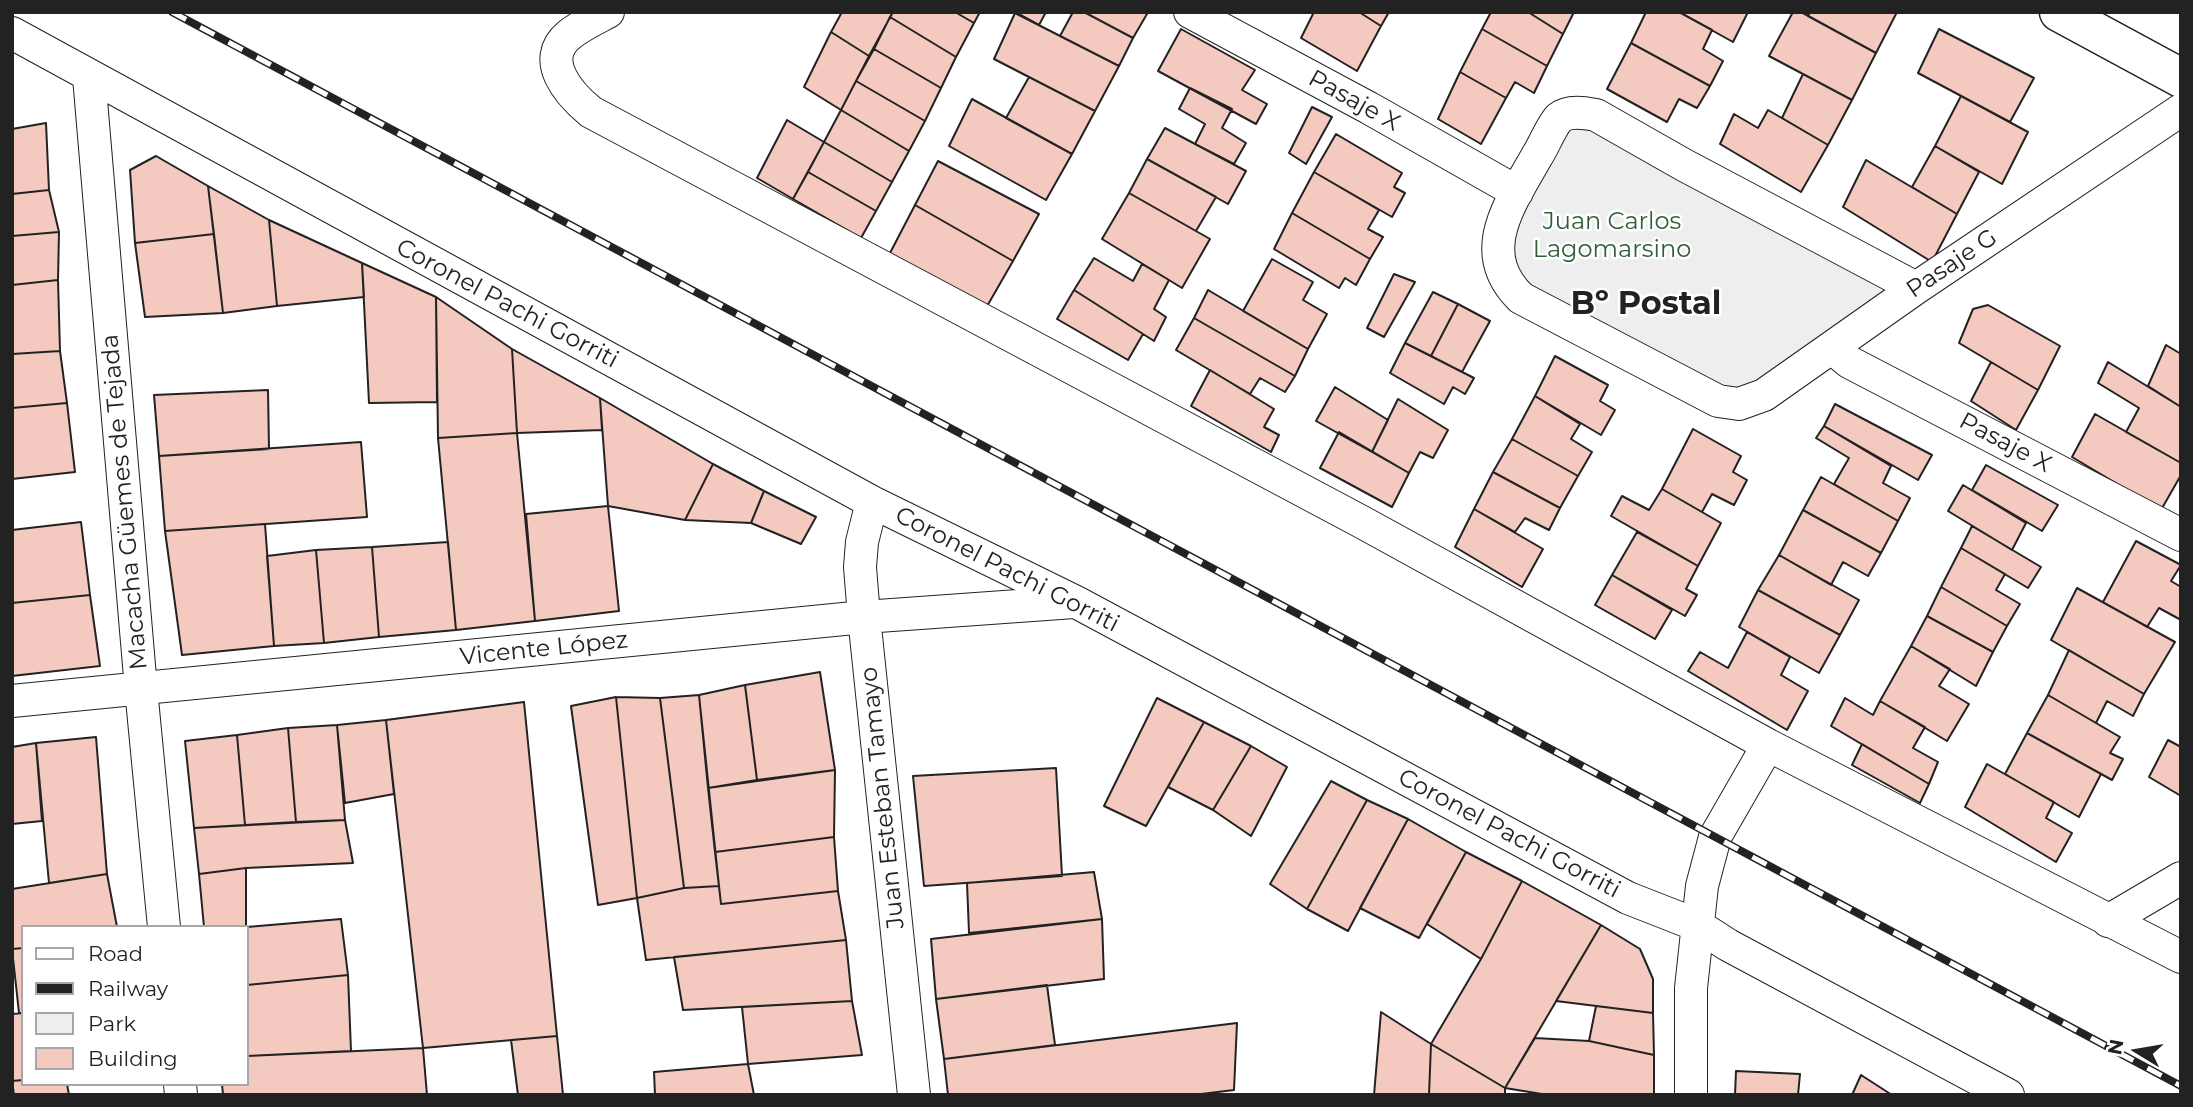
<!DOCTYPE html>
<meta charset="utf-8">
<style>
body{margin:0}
#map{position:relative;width:2193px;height:1107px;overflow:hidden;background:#fff;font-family:Montserrat,sans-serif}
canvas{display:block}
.frame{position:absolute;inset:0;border:14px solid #222;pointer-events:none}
.legend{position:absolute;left:21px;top:925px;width:228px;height:161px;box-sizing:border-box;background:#fff;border:2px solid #a7a7a7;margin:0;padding:9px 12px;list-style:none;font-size:21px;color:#222}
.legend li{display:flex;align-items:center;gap:14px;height:35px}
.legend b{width:35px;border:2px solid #a7a7a7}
.north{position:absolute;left:2102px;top:1016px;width:70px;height:70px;-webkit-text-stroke:5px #fff;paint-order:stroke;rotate:281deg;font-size:19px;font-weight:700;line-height:28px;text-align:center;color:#222}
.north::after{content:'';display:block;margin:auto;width:24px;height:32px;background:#222;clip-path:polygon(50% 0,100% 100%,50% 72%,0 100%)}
</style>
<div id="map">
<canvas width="2193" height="1107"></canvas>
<div class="frame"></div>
<ul class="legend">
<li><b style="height:9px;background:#fff"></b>Road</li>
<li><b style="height:9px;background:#222"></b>Railway</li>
<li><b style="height:19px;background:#eee"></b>Park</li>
<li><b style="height:19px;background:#f3c9c0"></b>Building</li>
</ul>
<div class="north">N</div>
</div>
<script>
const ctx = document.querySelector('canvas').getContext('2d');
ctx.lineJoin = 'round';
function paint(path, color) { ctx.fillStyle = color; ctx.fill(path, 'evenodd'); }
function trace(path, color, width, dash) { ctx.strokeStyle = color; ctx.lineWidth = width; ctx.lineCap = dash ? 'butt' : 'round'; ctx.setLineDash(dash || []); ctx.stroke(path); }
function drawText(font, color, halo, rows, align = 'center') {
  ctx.font = font + ' Montserrat,sans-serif'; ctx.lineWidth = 5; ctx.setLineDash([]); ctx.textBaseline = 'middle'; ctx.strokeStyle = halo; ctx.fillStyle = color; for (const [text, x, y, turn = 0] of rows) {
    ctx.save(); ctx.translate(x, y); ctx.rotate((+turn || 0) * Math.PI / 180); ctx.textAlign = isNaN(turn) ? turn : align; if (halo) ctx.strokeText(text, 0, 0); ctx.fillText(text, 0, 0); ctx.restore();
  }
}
const green = new Path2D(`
 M1574,113L1916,288L1739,404L1528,302L1500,231Z`);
paint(green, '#eee');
trace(green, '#6f6f6f', 2);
const building = new Path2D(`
 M842,12H893L869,56L831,32Z
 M893,12H955L974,23L956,57L890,17Z
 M955,12H980L974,23Z
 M1015,12H1046L1039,25Z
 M1073,12H1084L1133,38L1119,66L1060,36Z
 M1084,12H1144L1147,14L1133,38Z
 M1314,12H1359L1381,26L1357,71L1301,38Z
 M1359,12H1389L1381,26Z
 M1491,12H1528L1563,34L1547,66L1482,29Z
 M1528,12H1574L1563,34Z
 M1646,12H1679L1712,30L1703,49L1723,61L1710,86L1631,43Z
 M1679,12H1748L1733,42Z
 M1793,12H1801L1876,53L1852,100L1769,56Z
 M1810,12H1897L1876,53L1808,16Z
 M1015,13L1119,66L1095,111L994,59Z
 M890,17L956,57L941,88L874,49Z
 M1181,29L1255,70L1242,90L1267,104L1256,124L1158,71Z
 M1482,29L1547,66L1534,93L1515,82L1506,98L1460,72Z
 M1939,29L2034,78L2010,122L1918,73Z
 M831,32L869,56L841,110L804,87Z
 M1631,43L1710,86L1697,108L1679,99L1667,122L1607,89Z
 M874,49L941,88L925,121L856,81Z
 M1460,72L1506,98L1481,144L1438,119Z
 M1803,74L1852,100L1828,145L1782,118Z
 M1029,77L1095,111L1072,154L1006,118Z
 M856,81L925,121L909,151L841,110Z
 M1190,88L1232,109L1222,128L1246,143L1234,164L1195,144L1205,124L1179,109Z
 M1961,96L2028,132L2002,184L1935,146Z
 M972,99L1072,154L1046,200L949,146Z
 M1312,107L1332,117L1306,164L1289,153Z
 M841,110L909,151L892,182L824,142Z
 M1768,110L1828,145L1801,192L1720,144L1734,114L1758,128Z
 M787,120L824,142L793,199L757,178Z
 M46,123L49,190L12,194V129Z
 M1165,128L1246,171L1228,204L1147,159Z
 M1336,134L1402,173L1394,187L1405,193L1392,217L1314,172Z
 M824,142L892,182L876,211L808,172Z
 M1935,146L1979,172L1957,214L1912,187Z
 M156,156L208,186L214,234L135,243L130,170Z
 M1147,159L1216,197L1196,231L1129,193Z
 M1866,160L1957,214L1932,262L1843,207Z
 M938,161L1039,214L1013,261L915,205Z
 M808,172L876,211L861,238L793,199Z
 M1314,172L1379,210L1368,229L1383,237L1370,259L1292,213Z
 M208,186L269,220L277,306L223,313Z
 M49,190L59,232L12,236V194Z
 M1129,193L1210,239L1182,288L1102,239Z
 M915,205L1013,261L986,308L890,253Z
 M1292,213L1370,259L1356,285L1345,278L1339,288L1274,249Z
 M269,220L362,263L364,297L277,306Z
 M59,232L58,280L12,285V236Z
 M214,234L223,313L145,317L135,243Z
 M1094,258L1133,281L1142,264L1169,280L1154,309L1166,317L1154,341L1074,290Z
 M1272,259L1313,282L1303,300L1327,314L1308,349L1243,311Z
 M362,263L436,297L437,402L369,403Z
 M1394,274L1415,282L1384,337L1367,328Z
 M58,280L60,351L12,354V285Z
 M1074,290L1143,334L1128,360L1057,319Z
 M1208,290L1308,349L1295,376L1194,318Z
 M1433,292L1458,304L1431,356L1405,343Z
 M436,297L512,349L517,433L438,438Z
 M1458,304L1490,321L1462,372L1431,356Z
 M1988,305L2060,346L2038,390L1959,343L1973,309Z
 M1194,318L1295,376L1285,392L1260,378L1250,394L1176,350Z
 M1405,343L1474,378L1465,394L1453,387L1444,404L1390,373Z
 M2166,345L2181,354V407L2148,386Z
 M512,349L600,398L602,430L517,433Z
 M60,351L67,403L12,408V354Z
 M1555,356L1608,385L1600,401L1615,410L1601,435L1535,396Z
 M1991,362L2038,390L2016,430L1971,401Z
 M2108,362L2181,407V463L2126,432L2139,408L2098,383Z
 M1210,370L1274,409L1264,427L1279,435L1271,452L1191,406Z
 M1335,387L1388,420L1372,452L1316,421Z
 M268,390L269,449L159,456L154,395Z
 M1535,396L1580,424L1571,439L1592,452L1578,476L1512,439Z
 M600,398L713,464L685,520L608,506Z
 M1398,399L1448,430L1433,458L1420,452L1409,473L1372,452Z
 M67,403L75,472L12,479V408Z
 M1835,404L1932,455L1918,480L1824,426Z
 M2095,414L2181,463V475L2161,510L2072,457Z
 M1824,426L1891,466L1883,483L1910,498L1898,521L1834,484L1849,458L1816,438Z
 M1693,429L1741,456L1733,472L1747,480L1734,505L1712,494L1702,512L1662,489Z
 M1339,432L1409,473L1392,507L1320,468Z
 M517,433L535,621L456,630L438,438Z
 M1512,439L1578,476L1560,508L1493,472Z
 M361,442L367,517L165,531L159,456Z
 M713,464L764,491L751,523L685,520Z
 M1986,465L2058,505L2042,531L1972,490Z
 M1493,472L1560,508L1549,530L1525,518L1515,532L1474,509Z
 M1821,477L1898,521L1881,553L1803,510Z
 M1963,485L2026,523L2012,550L1948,511Z
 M1662,489L1721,523L1698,566L1611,516L1622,496L1649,510Z
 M764,491L816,517L801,544L751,523Z
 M608,506L619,611L535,621L526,514Z
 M1474,509L1543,549L1522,587L1455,547Z
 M1803,510L1881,553L1868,576L1843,562L1831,585L1779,555Z
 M81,522L90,595L12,603V530Z
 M265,524L274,646L182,655L165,531Z
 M1972,526L2041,567L2028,588L1961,548Z
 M1637,532L1698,566L1686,589L1697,595L1685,616L1612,575Z
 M2136,541L2181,565L2171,581L2181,587V620L2159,608L2147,627L2103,602Z
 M448,542L456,630L379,637L372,547Z
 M372,547L379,637L324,643L316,550Z
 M1961,548L2005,574L1996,590L2020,604L2007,626L1941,587Z
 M316,550L324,643L274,646L267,556Z
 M1779,555L1859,600L1840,635L1758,590Z
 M1612,575L1672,610L1655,639L1595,605Z
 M1941,587L2007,626L1993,652L1927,616Z
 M2077,588L2175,642L2144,694L2051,640Z
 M1758,590L1840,635L1819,673L1739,627Z
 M90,595L100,666L12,676V603Z
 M1927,616L1993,652L1976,686L1911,646Z
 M1747,632L1790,657L1781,675L1808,691L1787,730L1688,671L1700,652L1728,668Z
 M1911,646L1950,669L1939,686L1969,704L1947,741L1880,701Z
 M2069,650L2144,694L2133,716L2107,701L2096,723L2048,695Z
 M820,672L835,770L757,780L745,685Z
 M745,685L757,780L708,788L699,695Z
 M699,695L719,886L684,888L660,698Z
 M2048,695L2120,737L2110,753L2123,759L2112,780L2027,733Z
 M616,697L637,898L598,905L571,706Z
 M616,697L660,698L684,888L637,898Z
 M1157,698L1204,722L1146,826L1104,806Z
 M1845,698L1873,715L1880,701L1925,727L1913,748L1938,762L1929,784L1831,726Z
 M524,702L557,1036L423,1048L386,720Z
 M386,720L394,794L345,803L337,725Z
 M1204,722L1251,746L1213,810L1168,787Z
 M337,725L345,820L296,822L288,728Z
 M288,728L296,822L245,825L237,735Z
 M2027,733L2101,774L2079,817L2005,774Z
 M237,735L245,825L194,828L185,741Z
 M96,737L107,874L49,883L36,743Z
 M2168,740L2181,747V796L2149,777Z
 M36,743L42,821L12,824V747Z
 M1862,744L1929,784L1920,803L1852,765Z
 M1251,746L1287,767L1251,836L1213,810Z
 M1987,764L2054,802L2046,818L2072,833L2056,862L1965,807Z
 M1056,768L1062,876L924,886L913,776Z
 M835,770L834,837L715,852L708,788Z
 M1331,781L1367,800L1307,909L1270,884Z
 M1367,800L1408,819L1348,931L1307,909Z
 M1408,819L1466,852L1419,938L1360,908Z
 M345,820L353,863L246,868L199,874L194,828Z
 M834,837L838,891L721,904L715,852Z
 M1466,852L1522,881L1481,959L1427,924Z
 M246,868V927H204L199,874Z
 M1094,872L1102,919L969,933L967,883Z
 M107,874L117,927H23V948L12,949V889Z
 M1522,881L1601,925L1505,1088L1431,1044L1481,959Z
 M719,886L721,904L838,891L846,940L646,960L637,898L684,888Z
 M341,919L348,975L247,985V927Z
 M1102,919L1104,979L936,999L931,939Z
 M1601,925L1640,949L1653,979V1013L1556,1001Z
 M846,940L852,1001L683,1010L674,957Z
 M23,948V1013H19L12,949Z
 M348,975L351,1051L247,1056V985Z
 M1047,985L1055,1045L944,1059L936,999Z
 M852,1001L862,1055L748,1064L742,1007Z
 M1596,1006L1653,1013L1654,1055L1589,1041Z
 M1381,1012L1431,1044L1429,1095H1374Z
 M23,1013V1080L12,1081V1014Z
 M1237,1023L1234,1090L1193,1095H948L944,1059Z
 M557,1036L563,1095H518L511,1040Z
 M1535,1038L1589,1041L1654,1055V1095H1548L1505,1088Z
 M1431,1044L1505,1088V1095H1429Z
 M423,1048L427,1095H223L222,1084H247V1056Z
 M748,1064L754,1095H655L654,1072Z
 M1736,1071L1800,1074L1798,1095H1735Z
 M1861,1075L1892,1095H1852Z
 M23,1080V1084H67L69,1095H14L12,1081Z`);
paint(building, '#f3c9c0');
trace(building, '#222', 2);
const minor = new Path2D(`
 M608,12C595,19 580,26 569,35C539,60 569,94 591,112L1360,521L1768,745L2181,957
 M1190,12L1369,108L1517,192
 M12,33L872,502L1076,602L1628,898L1697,925L1728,945L2008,1095
 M89,77L141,689L164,927
 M1916,288L1684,165L1596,115C1585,113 1569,110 1559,118C1552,125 1543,147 1537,156C1510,204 1474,252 1521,298L1718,401L1739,404L1764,395L1916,288L2181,110
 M1832,348L1849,362L2181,535
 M872,502L862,542L860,567L864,617L914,1095
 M12,701L864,617L1074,602
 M2108,921L2181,878
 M180,1084L181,1095
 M1691,1095V988L1702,886L1715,837L1768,745`);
const tertiary = new Path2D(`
 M2059,12L2181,78`);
trace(minor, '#222', 34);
trace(tertiary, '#222', 41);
trace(minor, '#fff', 32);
trace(tertiary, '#fff', 38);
const rail = new Path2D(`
 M172,12L2181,1086`);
trace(rail, '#222', 8);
trace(rail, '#fff', 5, [16]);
drawText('24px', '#222', '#fff', [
 ["Pasaje X",1354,101,29],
 ["Pasaje G",1952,264,-34],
 ["Coronel Pachi Gorriti",507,304,28],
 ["Pasaje X",2005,443,28],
 ["Macacha Güemes de Tejada",125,502,-95],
 ["Coronel Pachi Gorriti",1007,570,27],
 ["Vicente López",544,649,-6],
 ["Juan Esteban Tamayo",883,798,-96],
 ["Coronel Pachi Gorriti",1509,834,28]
]);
drawText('24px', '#2f5e38', '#fff', [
 ["Juan Carlos",1612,222],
 ["Lagomarsino",1612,250]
]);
drawText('bold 32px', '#222', '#fff', [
 ["Bº Postal",1646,305]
]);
</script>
